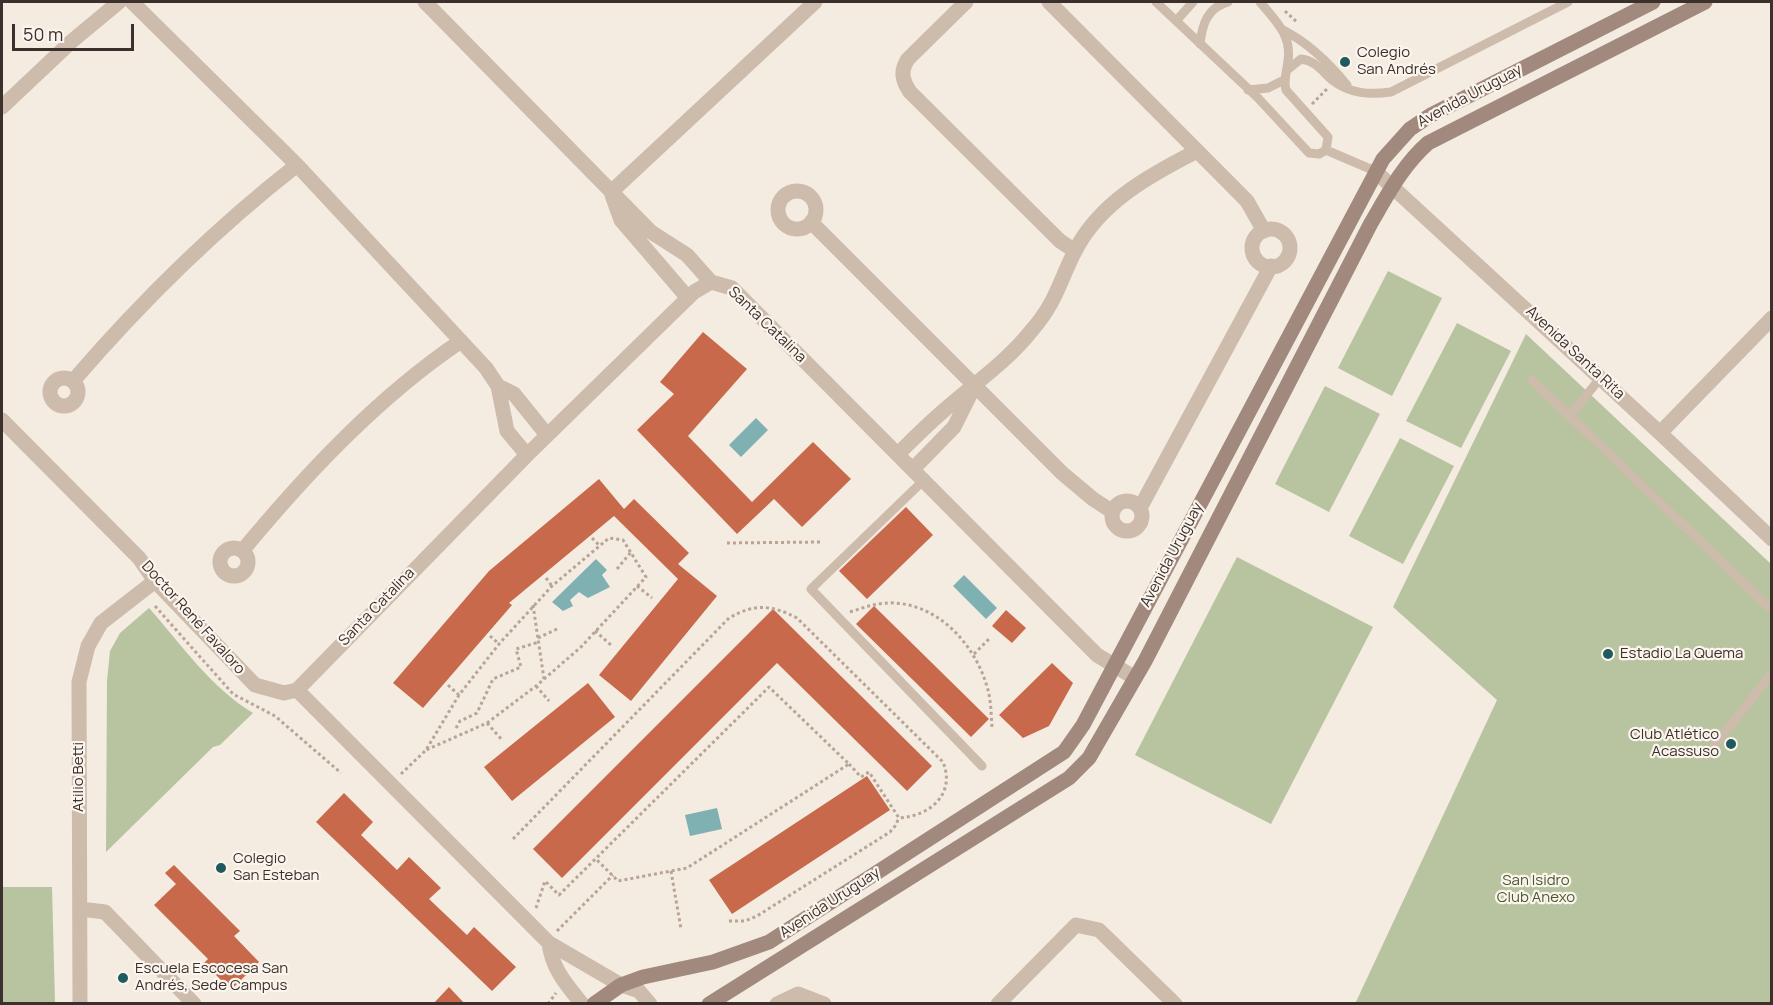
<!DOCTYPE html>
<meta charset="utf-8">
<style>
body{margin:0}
#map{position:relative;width:1773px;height:1005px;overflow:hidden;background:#f4ebe1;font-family:Manrope,sans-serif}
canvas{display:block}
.frame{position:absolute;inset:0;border:3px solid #3b302b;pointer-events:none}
.scale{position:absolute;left:12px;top:24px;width:122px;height:27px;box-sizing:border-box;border:3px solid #3b302b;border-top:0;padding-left:8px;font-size:18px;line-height:21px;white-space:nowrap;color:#3b302b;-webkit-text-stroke:4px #fbf5ee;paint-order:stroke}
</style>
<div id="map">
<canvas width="1773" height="1005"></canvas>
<div class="frame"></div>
<div class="scale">50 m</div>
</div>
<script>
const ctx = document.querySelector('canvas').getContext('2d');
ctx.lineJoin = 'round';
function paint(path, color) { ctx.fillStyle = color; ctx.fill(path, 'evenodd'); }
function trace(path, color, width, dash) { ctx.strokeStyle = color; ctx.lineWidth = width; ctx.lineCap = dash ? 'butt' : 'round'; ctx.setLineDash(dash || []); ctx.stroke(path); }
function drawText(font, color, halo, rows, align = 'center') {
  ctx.font = font + ' Manrope,sans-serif'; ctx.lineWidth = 4.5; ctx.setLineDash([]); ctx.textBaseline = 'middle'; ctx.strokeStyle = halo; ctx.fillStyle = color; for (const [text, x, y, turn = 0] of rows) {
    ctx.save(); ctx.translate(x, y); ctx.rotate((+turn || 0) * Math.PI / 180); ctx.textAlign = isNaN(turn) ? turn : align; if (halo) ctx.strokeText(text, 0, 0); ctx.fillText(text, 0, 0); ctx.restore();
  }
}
paint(new Path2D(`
 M1388,271L1442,298L1392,396L1338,368Z
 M1457,323L1511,351L1461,448L1406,421Z
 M1526,334L1771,564V1003L1355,1004L1497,700L1393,607Z
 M1325,386L1380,414L1329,512L1275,484Z
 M1400,438L1454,466L1403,564L1349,536Z
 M1237,557L1373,627L1271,824L1135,755Z
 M149,608C181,644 211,688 253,713L220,745L213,747L106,852L107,681L110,651L120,633Z
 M2,887H52L55,1003H2Z`), '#b8c4a0');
paint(new Path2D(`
 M756,418L768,430L741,457L729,445Z
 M596,559L607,570L602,575L610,587L588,598L579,592L570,600L573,606L563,611L552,602Z
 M964,575L997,608L986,619L953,586Z
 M717,808L722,829L690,836L685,815Z`), '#7fb0b2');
paint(new Path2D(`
 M703,332L747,369L688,436L752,502L813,442L851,479L802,527L774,499L737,534L637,430L674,394L660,382Z
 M599,479L624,509L634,499L689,553L678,564L717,596L631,701L599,675L678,579L614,516L509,603L512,605L423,708L393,683L489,571Z
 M906,507L933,535L867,599L839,571Z
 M874,606L989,719L971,737L856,624Z
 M773,609L932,766L907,791L777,663L562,878L533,849Z
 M1006,610L1026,628L1012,643L992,626Z
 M1052,663L1073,683L1049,726L1023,738L999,715Z
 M588,683L615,717L512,801L484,767Z
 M867,776L890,810L732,914L709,880Z
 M344,793L373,822L361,835L397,870L409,857L441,888L429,899L467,935L474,927L516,967L492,991L316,822Z
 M174,865L240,931L234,936L259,962L231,990L204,963L208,959L154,905L176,884L165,873Z
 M449,987L465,1004H433Z`), '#c8694b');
trace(new Path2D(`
 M1285,11L1298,23
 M1312,104L1327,89
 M592,538L600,546
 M727,543L822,542
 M617,569L631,552
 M546,578L552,586
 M637,586L652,598
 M533,605L544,679
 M155,606L233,694L275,716L341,773
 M850,612C865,607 879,602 895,603C942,606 977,648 988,690C991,701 991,714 992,727
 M595,631L611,645
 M490,636L499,644
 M538,638L557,629
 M974,654L991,637
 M448,685L459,695
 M536,686L549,701
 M487,723L503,741
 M456,728L460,721L477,713L493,679L521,667L516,649L539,642
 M401,774L426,750L459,695L499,644L552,586L609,538L623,540L646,577L581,647L536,686L487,723L426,750
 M513,839L729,618C755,603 772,605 797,618L943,762C956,794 930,816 899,818L869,772L861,777L849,764
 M671,871L681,929
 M536,908L545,881L559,895L769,687L849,764L687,868L618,881L595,858
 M729,921H745L757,916L890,832L896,825L899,817
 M557,931L613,875
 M548,1004L556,993`), '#b9a596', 3, [3, 3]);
trace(new Path2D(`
 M1156,2L1258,98L1309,153L1319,154L1326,150
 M1260,2C1275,20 1292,35 1288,61C1287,71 1283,80 1286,90L1328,137L1326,150
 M1176,21L1193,2
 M1283,30C1309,43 1329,63 1347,85
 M1200,44C1202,25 1207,8 1228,2
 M1287,70L1301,59C1316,61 1322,71 1332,80C1350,94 1370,95 1391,92L1568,2
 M1248,90L1268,88L1284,80
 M1326,150L1375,171
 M1532,380L1772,610
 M1570,416L1601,377
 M924,480L811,589L982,766
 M1707,755L1772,673`), '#cdbbac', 9);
trace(new Path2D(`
 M132,2L297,165L486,368L498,386L507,431L527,455
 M425,2L651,232L687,255L711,282
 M966,2L908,59C900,71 902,80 910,92L1060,241L1075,251
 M1049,2L1247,201L1264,231
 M2,107L72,41L119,2
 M1375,171L1660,433L1772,539
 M778 210a19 19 0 1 1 38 0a19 19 0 1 1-38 0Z
 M611,192L815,2
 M612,195L621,220L688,298
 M811,222L1062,473L1093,499L1113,512
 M1252 248a19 19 0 1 1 38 0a19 19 0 1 1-38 0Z
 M50 392a14 14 0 1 1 28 0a14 14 0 1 1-28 0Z
 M73,381C141,302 215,229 297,165
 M498,386L514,394L547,435
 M2,420L139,558L155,581L255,685L284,693L297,690
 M1660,433L1772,318
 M898,454C912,440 926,426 941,413C972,385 1006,363 1032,330C1057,301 1059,282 1075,251C1100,202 1150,175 1197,151
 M913,469L954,427L972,391
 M1112 516a15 15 0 1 1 30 0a15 15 0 1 1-30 0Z
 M1140,508L1271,266
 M220 562a14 14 0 1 1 28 0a14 14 0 1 1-28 0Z
 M243,550C306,474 378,397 461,341
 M297,690L527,455L694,292L711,282L732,288L1097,655L1135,678
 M297,690L549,943
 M80,909L105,912L194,1004
 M80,1004L79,682L88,646L101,623L155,581
 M582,1004C566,984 552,969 549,943L621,985L639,991L650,1004
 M777,1004L798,994L824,1004
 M998,1004L1076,925L1099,930L1175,1004`), '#cdbbac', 15);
trace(new Path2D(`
 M594,1004L621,985L643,977L713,962L769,942L1064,752L1083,725L1383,159L1410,129L1431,115L1653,2
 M709,1004L1069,778L1089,758L1145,661L1371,223C1388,194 1403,165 1428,143L1705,2`), '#a18a7d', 15);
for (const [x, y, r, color] of [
 [1345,62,6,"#1f5a5e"],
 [1608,654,6,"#1f5a5e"],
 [1731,744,6,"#1f5a5e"],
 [221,868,6,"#1f5a5e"],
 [123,978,6,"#1f5a5e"]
]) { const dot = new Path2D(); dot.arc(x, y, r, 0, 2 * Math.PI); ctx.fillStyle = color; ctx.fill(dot); trace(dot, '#fbf5ee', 2); }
drawText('15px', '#3b302b', '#fbf5ee', [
 ["Colegio",1357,53],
 ["San Andrés",1357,70],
 ["Estadio La Quema",1620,654],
 ["Club Atlético",1719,735,"right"],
 ["Acassuso",1719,752,"right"],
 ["Colegio",233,859],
 ["San Esteban",233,876],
 ["Escuela Escocesa San",135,969],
 ["Andrés, Sede Campus",135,986]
], 'left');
drawText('15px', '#3b302b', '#fbf5ee', [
 ["Avenida Uruguay",1470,96,-28],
 ["Santa Catalina",767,325,44],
 ["Avenida Santa Rita",1575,353,43],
 ["Avenida Uruguay",1172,555,-62],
 ["Santa Catalina",377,607,-46],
 ["Doctor René Favaloro",193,618,48],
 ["Atilio Betti",79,777,-90],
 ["Avenida Uruguay",830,903,-33]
]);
drawText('15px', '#4a5a2e', '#fbf5ee', [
 ["San Isidro",1536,881],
 ["Club Anexo",1536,898]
]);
</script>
